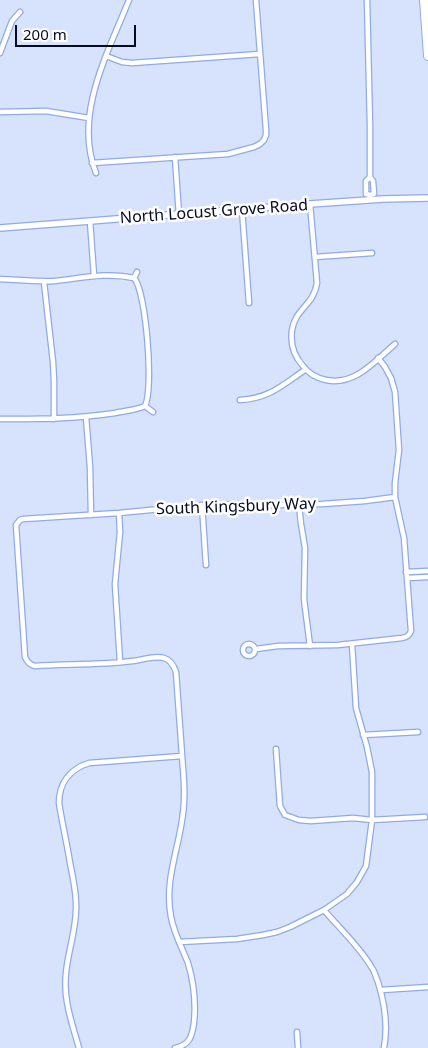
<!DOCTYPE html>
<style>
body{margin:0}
#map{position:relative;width:428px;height:1048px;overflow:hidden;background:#d7e3fd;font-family:"Noto Sans",sans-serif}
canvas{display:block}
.scale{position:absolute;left:15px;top:25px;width:121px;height:22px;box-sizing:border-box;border:2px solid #050b21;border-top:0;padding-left:6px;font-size:15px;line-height:18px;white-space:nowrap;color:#050b21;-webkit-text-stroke:4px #fff;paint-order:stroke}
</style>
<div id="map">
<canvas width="428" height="1048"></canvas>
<div class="scale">200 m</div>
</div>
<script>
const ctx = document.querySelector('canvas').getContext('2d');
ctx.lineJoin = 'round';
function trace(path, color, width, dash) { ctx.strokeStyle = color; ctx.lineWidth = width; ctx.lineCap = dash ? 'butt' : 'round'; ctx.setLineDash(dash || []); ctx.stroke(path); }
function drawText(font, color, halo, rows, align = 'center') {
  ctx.font = font + ' "Noto Sans",sans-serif'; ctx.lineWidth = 5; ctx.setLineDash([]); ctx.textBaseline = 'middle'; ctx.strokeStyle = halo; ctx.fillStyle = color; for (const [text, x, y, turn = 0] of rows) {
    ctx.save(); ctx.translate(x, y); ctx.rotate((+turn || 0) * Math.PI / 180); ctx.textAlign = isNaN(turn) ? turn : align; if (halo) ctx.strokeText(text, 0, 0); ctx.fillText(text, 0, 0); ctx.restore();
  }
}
const minor = new Path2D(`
 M367,0L370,125V177
 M0,53L12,21L20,12
 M106,56L122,62L132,63L260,54
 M0,112L46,111L89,118
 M175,157L179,215
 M92,163L228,154L254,147L260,144L264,140L266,135V130L256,0
 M96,173C73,115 108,53 129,0
 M370,195L366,194V181L370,177L373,181L374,194L370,195V200
 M310,204L317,283C314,305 295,309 292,330C290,344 294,356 303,366C308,373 317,378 326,380C355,386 375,361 395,344
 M242,209L249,303
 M90,221L94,276
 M315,257L372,253
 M137,272L134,278C146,290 154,389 145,406L153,412
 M0,279C18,280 37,282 55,281C82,278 108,272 134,278
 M44,282L53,362L54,381V419
 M240,400C270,398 281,386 305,370
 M86,417L90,467L91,515
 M0,419C39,419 77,419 115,413C125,411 136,410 145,406
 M202,505L206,565
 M299,505L301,524L305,548L304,599L310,646
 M119,513L120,532L115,584L120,662
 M406,572L428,571
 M407,578L428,577
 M243 650a6 6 0 1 1 12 0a6 6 0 1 1-12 0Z
 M256,649L278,646L338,645L402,638C407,637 409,636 411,631L404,538L395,497V483L399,450L395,392L391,378L385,367L378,358
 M363,735L418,732
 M276,749L280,806L285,815L299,820L311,821L353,818L372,820L425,817
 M324,910C340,929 360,947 372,968C375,972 376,978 378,982C385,1004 388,1026 384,1048
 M179,942L237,939L263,935L277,932L290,927L324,910L347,894L357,882L366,866L372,820V772L367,747L356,708L352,644
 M381,990L428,987
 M297,1032L298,1048
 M79,1048C72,1023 63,1000 66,973C68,950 77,928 76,905C76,891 73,877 70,863C67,843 62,823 59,803C59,783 70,769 89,763L182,756
 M175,1048C190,1045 192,1036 194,1023C196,1003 194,983 188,963C182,948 174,933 171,917C163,876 183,841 184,801C185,786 183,771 182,755C180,728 178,700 176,672C174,666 171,660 164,658C154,655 143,660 133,661C100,665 67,664 35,666C30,665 27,662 25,657L16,525L20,520L23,519L119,513L202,505L244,504L279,505L322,504L365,501L395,497`);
const tertiary = new Path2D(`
 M0,228L310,204L383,199L428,198`);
const primary = new Path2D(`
 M424,0L428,56`);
trace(minor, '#8faae7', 7);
trace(tertiary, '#8faae7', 8);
trace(primary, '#8faae7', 10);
trace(minor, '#fff', 4.5);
trace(tertiary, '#fff', 5.5);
trace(primary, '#fff', 8);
drawText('16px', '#050b21', '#fff', [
 ["North Locust Grove Road",214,212,-4],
 ["South Kingsbury Way",236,507,-2]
]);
</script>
